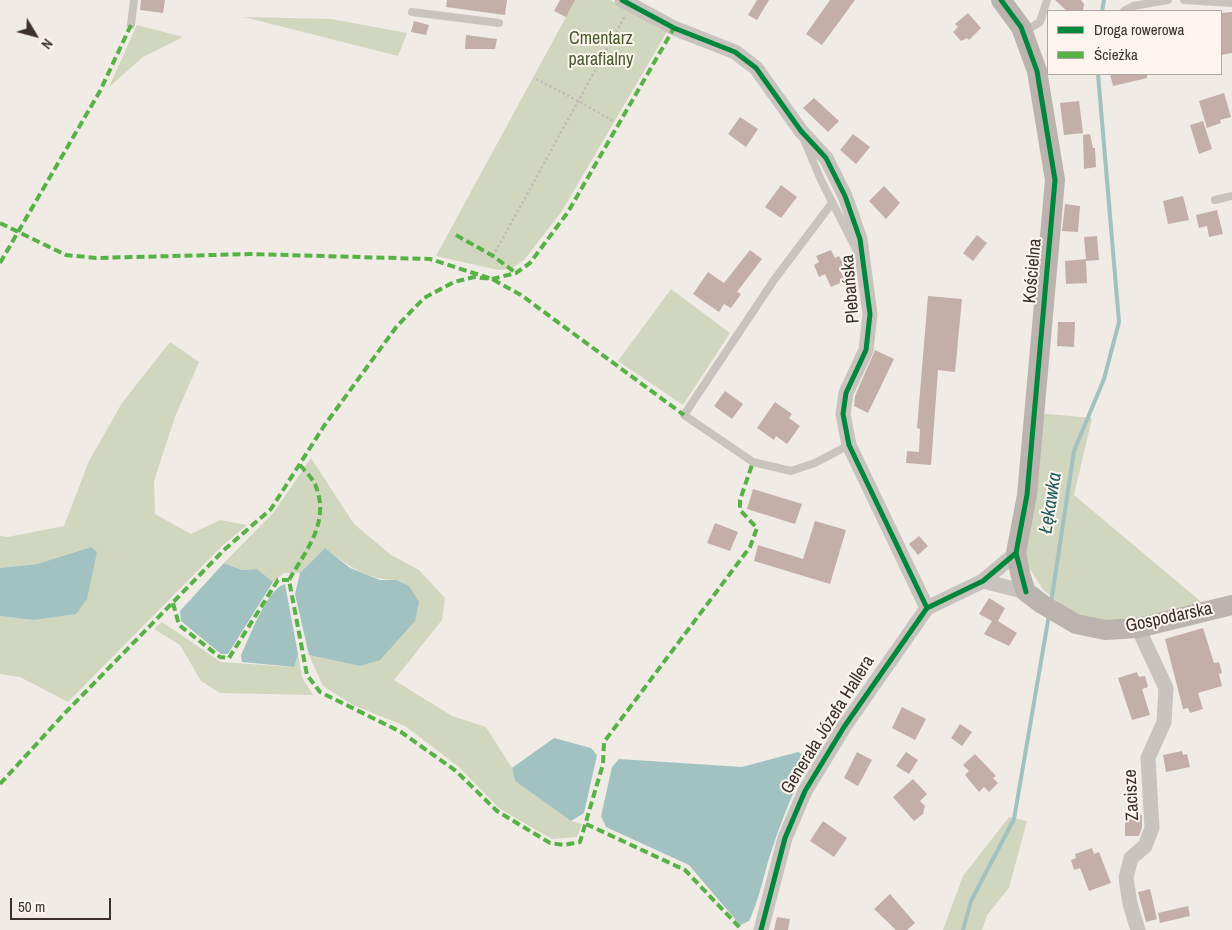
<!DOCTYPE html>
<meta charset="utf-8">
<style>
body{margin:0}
#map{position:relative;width:1232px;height:930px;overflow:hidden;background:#f0ebe5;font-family:"Archivo Narrow",sans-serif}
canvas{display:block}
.legend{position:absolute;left:1047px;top:10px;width:175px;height:65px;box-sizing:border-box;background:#fbf5ee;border:1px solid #aea6a0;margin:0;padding:6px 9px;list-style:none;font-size:15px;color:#3b302b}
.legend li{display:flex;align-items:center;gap:10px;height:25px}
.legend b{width:25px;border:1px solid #aea6a0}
.north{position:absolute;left:10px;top:10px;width:50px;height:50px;-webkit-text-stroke:4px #fbf5ee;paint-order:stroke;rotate:127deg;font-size:14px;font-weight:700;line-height:20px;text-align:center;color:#3b302b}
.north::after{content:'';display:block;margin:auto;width:18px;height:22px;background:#3b302b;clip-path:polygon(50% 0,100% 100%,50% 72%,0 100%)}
.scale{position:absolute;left:10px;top:898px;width:101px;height:22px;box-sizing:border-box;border:2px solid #3b302b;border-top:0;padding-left:6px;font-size:15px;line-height:18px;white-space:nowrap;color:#3b302b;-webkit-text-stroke:4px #fbf5ee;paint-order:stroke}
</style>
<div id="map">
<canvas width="1232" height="930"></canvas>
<ul class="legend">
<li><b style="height:6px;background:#00873e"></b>Droga rowerowa</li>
<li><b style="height:6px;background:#57b246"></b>Ścieżka</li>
</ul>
<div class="north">N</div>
<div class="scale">50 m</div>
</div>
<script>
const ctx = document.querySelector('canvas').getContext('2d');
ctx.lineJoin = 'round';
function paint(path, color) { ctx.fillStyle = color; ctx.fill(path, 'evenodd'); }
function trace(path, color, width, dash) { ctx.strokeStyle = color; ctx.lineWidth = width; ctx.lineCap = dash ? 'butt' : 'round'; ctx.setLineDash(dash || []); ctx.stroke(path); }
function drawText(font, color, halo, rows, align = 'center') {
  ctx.font = font + ' "Archivo Narrow",sans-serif'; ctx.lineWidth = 4; ctx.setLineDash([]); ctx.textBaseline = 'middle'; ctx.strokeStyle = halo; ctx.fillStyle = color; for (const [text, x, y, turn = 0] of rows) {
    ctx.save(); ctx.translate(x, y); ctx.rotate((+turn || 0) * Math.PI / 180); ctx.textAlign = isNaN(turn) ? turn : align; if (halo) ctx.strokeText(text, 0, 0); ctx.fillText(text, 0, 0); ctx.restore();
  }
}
paint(new Path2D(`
 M560,0H610L668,30L562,211L524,260L511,269L498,270L436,256L566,17Z
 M244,17L331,19L407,33L398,56Z
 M137,25L183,37L143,57L109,87Z
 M671,289L730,333L683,405L618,361Z
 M170,342L199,362L175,417L154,481L155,514L191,534L220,520L247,525L221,547L68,702L20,677L0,674V616L33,620L91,547L37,564L0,568V536L8,537L64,526L89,461L122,403Z
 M1038,413L1092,418L1074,495L1205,605L1149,618L1104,622L1079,618L1043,590L1024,559Z
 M311,458L354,524L391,555L419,570L445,598L442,620L394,680L452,716L486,727L512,768L515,781L571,821L582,824L577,837L552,839L500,809L459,767L405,726L353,705L323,686L309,655L360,666L396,580C367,580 347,565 325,548L300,573H284L273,582L257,569L242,570L224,563L274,512Z
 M162,622L221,662L293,667L298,654L302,677L313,695L220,693L201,681L180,645L154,629Z
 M1009,817L1027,821L1009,888L987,915L982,930H943L963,876Z`), '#d1d6bf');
paint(new Path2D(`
 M91,547L97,552L87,599L76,614L33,620L0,616V568L37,564Z
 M325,548L350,568L380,580H396L409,586L419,602L415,621L380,660L360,666L309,655L295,594L300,573Z
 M224,563L242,570L257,569L273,582L228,654H221L181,621L180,611Z
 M285,584L298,654L294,667L242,662L241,655C250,637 266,590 285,584Z
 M554,738L591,748L597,755L584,813L571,821L515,781L512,768Z
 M798,752L809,758C794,790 781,821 770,855C763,878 759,900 749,921L740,925L689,865L606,827L601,816L612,767L619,759L742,767Z`), '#a1c2c1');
trace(new Path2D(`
 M1102,11L1104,0
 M1051,603L1074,451L1104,379L1119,322L1098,74
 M963,930L971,901L1014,819L1049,615`), '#a1c2c1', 4);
paint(new Path2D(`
 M141,0H165L163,13L140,10Z
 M447,0H507L505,15L446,7Z
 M560,0H575L566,17L554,11Z
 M757,0H769L757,20L748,15Z
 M830,0H855L822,45L806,34Z
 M1055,0H1081L1084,4L1083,11H1067Z
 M1232,12V53L1221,55V13Z
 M968,13L981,28L969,40L967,38L961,41L953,32L958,27L955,24Z
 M414,21L429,25L426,35L411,32Z
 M466,35L497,39L495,49H465Z
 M1110,74H1147V78L1113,86Z
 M1224,93L1231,117L1220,120L1221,123L1207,128L1199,101Z
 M814,98L839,121L828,132L803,108Z
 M1079,101L1083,133L1064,135L1060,103Z
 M740,117L758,129L746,147L728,134Z
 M1203,121L1212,149L1199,154L1190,125Z
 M853,134L870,147L856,164L840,150Z
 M1090,134L1093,148H1095L1096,167L1084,169L1083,135Z
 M781,185L797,197L781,218L765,207Z
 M884,186L900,203L886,219L869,201Z
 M1183,196L1189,220L1168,224L1163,201Z
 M1065,204L1080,206L1078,232L1062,231Z
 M1217,210L1223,234L1209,237L1207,226L1199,228L1196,215Z
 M977,235L987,243L973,261L963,253Z
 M1097,236L1099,260L1086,261L1087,283L1066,284L1065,261L1086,259L1084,237Z
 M750,250L762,259L737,292L741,294L731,308L724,304L719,312L693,294L708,272L724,283Z
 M831,250L835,258L839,256L844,265L839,268L845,281L831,287L825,274L819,277L814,265L819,262L816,256Z
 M928,296L962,299L955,372L938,370L931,465L906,463L907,451L919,452L920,429L917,428Z
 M1058,322H1075L1074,347L1057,346Z
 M875,350L894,359L868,413L854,406L855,396Z
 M725,391L743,404L732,419L714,406Z
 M775,402L792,414L789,418L800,426L787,444L776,436L774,440L757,428Z
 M753,489L802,504L795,524L747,509Z
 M815,521L846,530L830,584L754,561L758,545L803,559Z
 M715,523L738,532L730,551L707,543Z
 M919,536L928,546L918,555L909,544Z
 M989,598L1005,608L998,621L1017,633L1009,646L984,634L992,621L979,614Z
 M1203,628L1214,663L1219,662L1222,673L1219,674L1222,686L1198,693L1203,709L1190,713L1188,708L1183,709L1165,639Z
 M1137,672L1139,677L1145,676L1148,687L1142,689L1150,715L1132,720L1118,678Z
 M902,707L926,719L915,740L892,728Z
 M960,724L972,732L962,746L951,738Z
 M1182,751L1183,755L1187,754L1190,767L1166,772L1163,755Z
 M857,752L872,760L858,786L844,778Z
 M906,752L918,760L909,774L896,766Z
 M975,754L996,776L993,778L998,783L989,792L984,787L979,792L965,775L969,771L963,765Z
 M913,779L927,794L920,801L925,806L923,814L914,821L893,797Z
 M1125,815H1142V827L1139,836H1125Z
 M823,821L847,838L834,857L810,841Z
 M1092,848L1094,854L1099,852L1111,883L1089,891L1080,868L1074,870L1071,860L1076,858L1075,854Z
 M1150,889L1157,919L1146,922L1138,892Z
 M890,894L915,923L907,930H896L874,909Z
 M1188,906L1190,916L1160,923L1158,913Z
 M777,917L790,919L788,930H774Z`), '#c3afa7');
trace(new Path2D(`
 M536,79L578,101
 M580,102L613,121
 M493,256L625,16`), '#c2bbb6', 2.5, [2.5, 2.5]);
trace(new Path2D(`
 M1184,0L1232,3
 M1124,11L1133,6L1168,0
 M412,12L499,23
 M131,25L134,0
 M1024,32L1040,22L1047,0
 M805,142L821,180L857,251
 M1215,200L1232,196
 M832,203L774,280L684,415L753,462L791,471L815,463L849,445`), '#c9c3be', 8);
trace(new Path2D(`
 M622,0L674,28L735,52L756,68L801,131L826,158L845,196L860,239L870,314L866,350L846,393L843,414L849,445L927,608
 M983,581L1026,592
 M761,930L785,838L805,791L844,727L927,608L983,581L1016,553
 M1138,930L1130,904L1126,878L1131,858L1145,846L1152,828L1148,758L1164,722L1166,688L1138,628`), '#c9c3be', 15);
trace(new Path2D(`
 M1001,0L1021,27L1037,71L1055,180L1027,495L1016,553L1021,577L1026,592L1042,604L1076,624L1105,630L1138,628L1232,605`), '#bab3ae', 20);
trace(new Path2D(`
 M0,223L66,255L96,258L251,254L430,259L492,279L521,295L684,415
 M456,235L493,256L516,273
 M0,263L100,91L131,25
 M300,465C305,471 312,478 315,484C331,522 306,550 289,580L307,675L320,692L401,732L456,771L497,811L550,843L564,845L580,842L603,764L604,742L750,547L757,528L740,510V500L753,462
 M173,603L179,625L220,657L229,658L278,580H289
 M0,784L64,714L224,550L271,509L324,426L397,326L424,298L454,282L474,277L492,279L516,273L530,263L568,212L674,28
 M586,824L685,870L742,930`), '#57b246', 4, [8, 4]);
trace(new Path2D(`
 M622,0L674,28L735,52L756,68L801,131L826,158L845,196L860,239L870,314L866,350L846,393L843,414L849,445L927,608
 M1001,0L1021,27L1037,71L1055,180L1027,495L1016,553L1026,592
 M761,930L785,838L805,791L844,727L927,608L983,581L1016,553`), '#00873e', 5);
drawText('18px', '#4a5a2e', '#fbf5ee', [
 ["Cmentarz",601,39],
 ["parafialny",601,60]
]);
drawText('18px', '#3b302b', '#fbf5ee', [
 ["Kościelna",1033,271,-85],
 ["Plebańska",851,289,-95],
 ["Gospodarska",1169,618,-12],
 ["Generała Józefa Hallera",828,725,-58],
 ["Zacisze",1132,795,-93]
]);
drawText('italic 19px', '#1f5a5e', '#fbf5ee', [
 ["Łękawka",1051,503,-81]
]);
</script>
